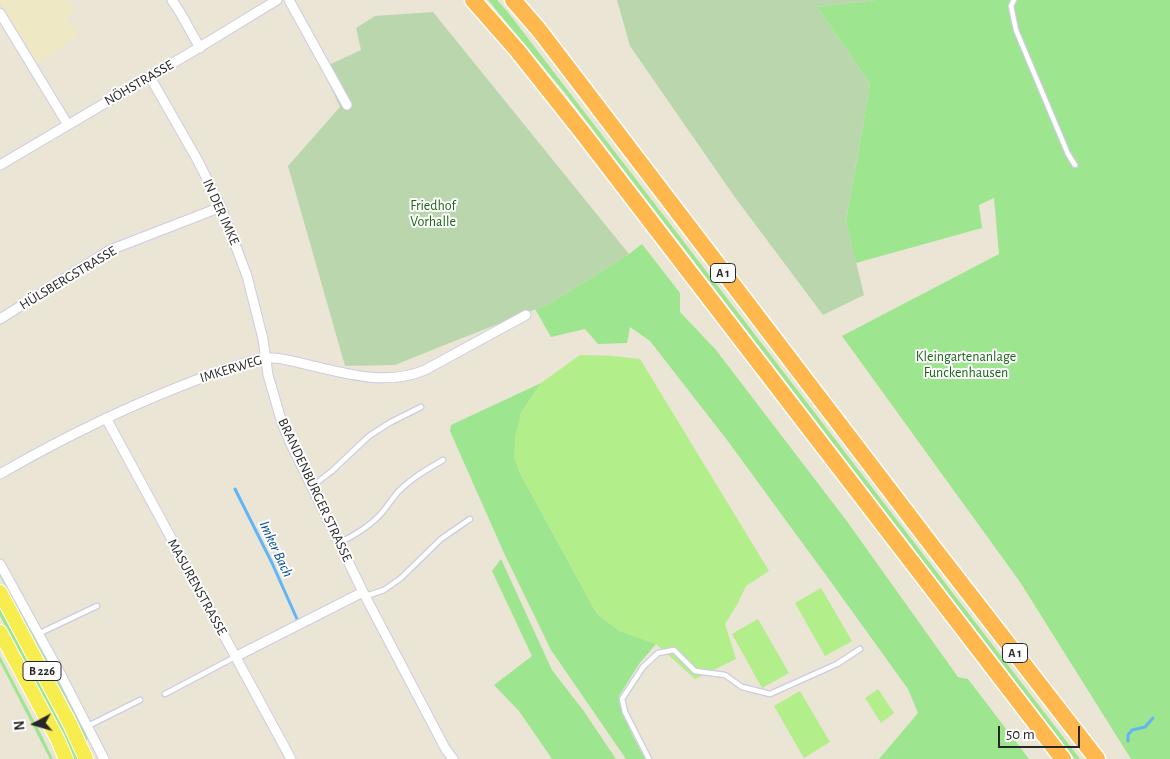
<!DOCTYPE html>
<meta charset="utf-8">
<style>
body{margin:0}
#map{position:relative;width:1170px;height:759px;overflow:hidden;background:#ebe5d6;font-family:"Alegreya Sans",sans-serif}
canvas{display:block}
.north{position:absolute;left:10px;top:699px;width:50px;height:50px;-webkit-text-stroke:4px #fff;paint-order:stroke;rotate:264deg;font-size:14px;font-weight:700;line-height:20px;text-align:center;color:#272727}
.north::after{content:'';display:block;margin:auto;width:18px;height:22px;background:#272727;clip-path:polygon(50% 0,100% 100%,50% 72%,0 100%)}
.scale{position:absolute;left:998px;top:726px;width:82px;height:22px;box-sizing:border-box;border:2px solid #272727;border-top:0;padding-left:6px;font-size:15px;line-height:18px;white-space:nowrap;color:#272727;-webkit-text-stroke:4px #fff;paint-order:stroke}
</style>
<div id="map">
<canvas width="1170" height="759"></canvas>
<div class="north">N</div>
<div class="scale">50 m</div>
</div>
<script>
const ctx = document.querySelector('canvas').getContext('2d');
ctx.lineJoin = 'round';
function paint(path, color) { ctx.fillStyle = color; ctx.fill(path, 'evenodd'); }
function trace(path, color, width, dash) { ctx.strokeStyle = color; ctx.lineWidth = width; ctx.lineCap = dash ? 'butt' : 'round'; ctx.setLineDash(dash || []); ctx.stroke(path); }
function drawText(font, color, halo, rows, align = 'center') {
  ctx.font = font + ' "Alegreya Sans",sans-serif'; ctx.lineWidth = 4; ctx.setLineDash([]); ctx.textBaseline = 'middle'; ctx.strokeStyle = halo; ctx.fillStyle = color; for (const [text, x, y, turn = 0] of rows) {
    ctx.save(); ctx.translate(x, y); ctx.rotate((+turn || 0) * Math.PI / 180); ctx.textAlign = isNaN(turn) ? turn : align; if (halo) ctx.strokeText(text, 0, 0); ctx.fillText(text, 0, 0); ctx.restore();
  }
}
paint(new Path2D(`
 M0,0H67L75,11L66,17L78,36L37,64L0,3Z`), '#eee8c4');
paint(new Path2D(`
 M488,0H497L507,11L1080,759H1075L565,93Z
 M876,0H1170V759H1131L1020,582L842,336L999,254L994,198L979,205L982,228L856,263L846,221L870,84L817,7Z
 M642,244L680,293V312L716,350L846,520L958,677L968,679L1029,759H879L918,713L908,689L831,582L727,440L650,341L630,327L627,343L598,344L585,329L551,337L535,309L549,304L629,254Z
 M541,383L521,413L514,456L520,473L597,614L620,631L656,644L639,664L619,696L630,730L645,759H626L551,650L504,553L450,431L451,425Z
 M501,559L552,670L583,710L616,759H552L519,711L494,685L532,656L492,571Z
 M0,571L65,691L88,738L87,740L86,741L75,716L0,576Z
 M0,606L61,719L79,759H74L56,721L0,616Z
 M0,656L40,732L53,759H50L0,662Z`), '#9ee58f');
paint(new Path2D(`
 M617,0H876L817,7L870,84L846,221L864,295L823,315L734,196L630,46Z
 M433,12L629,254L549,304L447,344L395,365L345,366L288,166L340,107L322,68L361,50L356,28L375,16Z`), '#bad6ad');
paint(new Path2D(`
 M580,355L611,356L640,359L769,571L746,586L738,603L725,624L736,659L695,679L656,644L620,631L597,614L520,473L514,456L515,437L521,413L541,383Z
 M821,588L852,641L825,656L795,603Z
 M758,619L789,673L762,688L732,634Z
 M878,689L894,713L881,723L865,698Z
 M800,691L830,742L804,758L774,706Z`), '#b2ee89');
trace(new Path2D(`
 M235,489L272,563L297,619
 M1128,741V735L1132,730L1145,727L1153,718`), '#61b5f5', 3);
const lane = new Path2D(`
 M1014,0L1011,6L1016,30L1068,154L1075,165
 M311,487L332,471L369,436L391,422L421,407
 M339,543C353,536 367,528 378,517C386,509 391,500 398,492C411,478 428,469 443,460
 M366,593L369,595L384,590L401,578L441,539L470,519
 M38,634L97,606
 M165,694L235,657
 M88,726L140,700
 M649,759L625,712L622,699L643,667L658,653L674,650L695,671L725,675L742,687L770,694L837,664L860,649`);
const street = new Path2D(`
 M172,0L181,14L200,48
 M289,0L347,105
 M0,13L68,125
 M150,77L198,161L221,207L247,276L263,339L268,375L282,423L290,442L363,592L445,748L453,759
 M0,165L190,53L277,0
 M0,319L110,250L221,207
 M106,418L291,759
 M0,474C64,437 130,405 199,379C213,373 227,368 242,364C250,362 259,358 268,358C282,357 295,362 309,365C346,374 388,386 425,370L526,315
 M0,564L61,675L104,759
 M235,657L363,592`);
const primary = new Path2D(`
 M0,592L71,726L86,759
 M0,632L58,740L66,759`);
const highway = new Path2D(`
 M473,0L517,50L582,132L1063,759
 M513,0L539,30L933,547L1097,759`);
trace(lane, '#cccce1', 7);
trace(street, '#cccce1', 11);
trace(primary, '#fff', 16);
trace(highway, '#fff', 19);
trace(lane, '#fff', 4.5);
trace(street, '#fff', 9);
trace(primary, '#f8ed4e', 14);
trace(highway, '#ffb84d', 16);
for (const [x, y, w] of [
 [723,273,25],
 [1015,653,25],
 [42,671,38]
]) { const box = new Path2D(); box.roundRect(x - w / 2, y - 9.5, w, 19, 4); ctx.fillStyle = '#fff'; ctx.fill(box); trace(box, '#272727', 1); }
drawText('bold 12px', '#272727', null, [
 ["A 1",723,273],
 ["A 1",1015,653],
 ["B 226",42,671]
]);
drawText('14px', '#272727', '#fff', [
 ["NÖHSTRASSE",139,83,-30],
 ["IN DER IMKE",221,212,66],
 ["HÜLSBERGSTRASSE",68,278,-31],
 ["IMKERWEG",231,369,-17],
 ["BRANDENBURGER STRASSE",315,490,65],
 ["MASURENSTRASSE",197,587,61]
]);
drawText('14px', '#186515', '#fff', [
 ["Friedhof",433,206],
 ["Vorhalle",433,222],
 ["Kleingartenanlage",966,357],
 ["Funckenhausen",966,373]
]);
drawText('italic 15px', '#064f9b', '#fff', [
 ["Imker Bach",276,549,65]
]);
</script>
